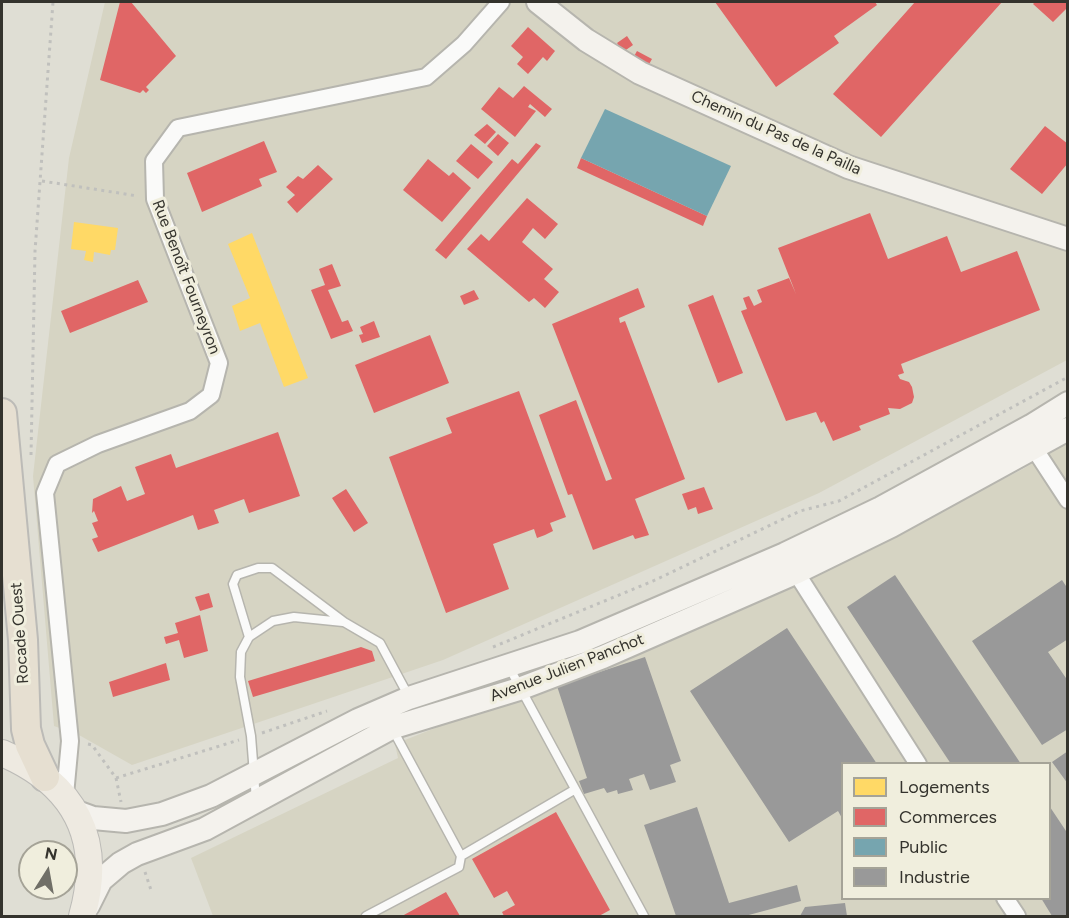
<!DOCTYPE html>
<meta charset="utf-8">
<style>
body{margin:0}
#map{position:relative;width:1069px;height:918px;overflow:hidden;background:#dfded4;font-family:Figtree,sans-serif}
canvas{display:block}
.frame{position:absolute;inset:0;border:3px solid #34332d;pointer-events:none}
.legend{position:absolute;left:841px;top:762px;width:210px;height:138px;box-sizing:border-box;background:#f0eedd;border:2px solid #a5a397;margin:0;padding:8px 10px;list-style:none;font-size:18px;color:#34332d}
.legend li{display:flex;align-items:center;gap:12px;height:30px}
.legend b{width:30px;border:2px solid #a5a397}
.north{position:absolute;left:18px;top:840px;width:60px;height:60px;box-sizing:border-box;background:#f0eedd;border:2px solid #a5a397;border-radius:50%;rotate:11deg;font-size:16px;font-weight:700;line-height:24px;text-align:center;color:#34332d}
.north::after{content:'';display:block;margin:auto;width:21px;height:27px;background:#706f67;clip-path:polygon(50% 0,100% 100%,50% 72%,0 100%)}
</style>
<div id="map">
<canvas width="1069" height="918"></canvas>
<div class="frame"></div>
<ul class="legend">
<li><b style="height:16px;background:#ffd966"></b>Logements</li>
<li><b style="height:16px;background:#e06666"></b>Commerces</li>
<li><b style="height:16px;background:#76a5af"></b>Public</li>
<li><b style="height:16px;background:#999"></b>Industrie</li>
</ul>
<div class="north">N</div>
</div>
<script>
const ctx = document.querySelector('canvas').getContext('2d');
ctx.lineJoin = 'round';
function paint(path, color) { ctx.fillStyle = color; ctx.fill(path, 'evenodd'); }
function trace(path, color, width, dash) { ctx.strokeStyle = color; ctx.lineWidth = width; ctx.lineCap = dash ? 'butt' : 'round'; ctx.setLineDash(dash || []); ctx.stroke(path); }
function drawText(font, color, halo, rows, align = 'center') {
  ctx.font = font + ' Figtree,sans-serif'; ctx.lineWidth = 6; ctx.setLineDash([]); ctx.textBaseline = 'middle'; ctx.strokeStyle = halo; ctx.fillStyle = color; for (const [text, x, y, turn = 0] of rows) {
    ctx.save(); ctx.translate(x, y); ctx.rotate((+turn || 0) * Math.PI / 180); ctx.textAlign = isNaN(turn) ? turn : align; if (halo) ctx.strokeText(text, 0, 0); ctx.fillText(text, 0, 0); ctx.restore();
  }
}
paint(new Path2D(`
 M105,2H1067V360L819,493L443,660L132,765L79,735L54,726L33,476L69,158Z
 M1067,442V916H213L191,858L398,758L395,744L799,583L1023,469ZM842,764H1050V898H842Z`), '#d6d4c3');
paint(new Path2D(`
 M74,222L118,228L115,250H111L110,255L94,252L93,262L84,260L86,251L71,249Z
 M252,233L308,378L284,387L260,323L240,331L232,306L250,298L228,244Z`), '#ffd966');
paint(new Path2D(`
 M120,2H131L176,56L146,87L149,90L146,93L143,90L140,93L100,80Z
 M715,2H875L877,5L834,36L839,43L776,87Z
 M915,2H1002L881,137L833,94Z
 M1035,2H1068V7L1053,22L1033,4Z
 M528,27L555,51L547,61L543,57L528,74L517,64L523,57L511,46Z
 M627,36L633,45L623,52L617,43Z
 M637,51L652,59L648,66L633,58Z
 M524,86L552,109L545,117L530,104L528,107L536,111L515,137L481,109L499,87L513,98Z
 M487,124L496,132L485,144L474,135Z
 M1045,126L1068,144V163L1042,194L1010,169Z
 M498,134L509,143L498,156L487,146Z
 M264,141L277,172L259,179L262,186L202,212L187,173Z
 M536,143L541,146L446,259L435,250L512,159L518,164Z
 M471,144L493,162L478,179L456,161Z
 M581,158L707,216L703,226L577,168Z
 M428,159L449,176L453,172L471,188L442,222L403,190Z
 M318,165L333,179L297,213L287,202L295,195L286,187L298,176L303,179Z
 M527,198L558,224L545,239L533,228L522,242L553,269L544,279L559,292L545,308L534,298L529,302L467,249L481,234L489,241Z
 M870,213L888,259L947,236L961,272L1017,251L1040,310L901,364L904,373L898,375L900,379L909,382L912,387L914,397L912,403L900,409L888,408L890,414L859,426L861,430L833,441L824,421L821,423L816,412L786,421L741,311L747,309L743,298L749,296L754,306L762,302L757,290L789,278L796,294L778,248Z
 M332,264L341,286L328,290L342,322L348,320L353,331L331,339L311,290L325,285L319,269Z
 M138,280L148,302L70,333L61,311Z
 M638,288L645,307L619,318L620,323L625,321L685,479L635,499L649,535L635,539L633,535L593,550L572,494L568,495L539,415L576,400L606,481L612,479L552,324Z
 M474,290L479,299L464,305L460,296Z
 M713,295L743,373L718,383L688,305Z
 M374,321L380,337L362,343L359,335L363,334L360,327Z
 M430,335L449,383L374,413L355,365Z
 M519,391L566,517L550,523L553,531L545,535L537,538L534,529L493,544L509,589L446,613L389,457L452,433L446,418Z
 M278,432L300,496L249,513L244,499L214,510L219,523L198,530L193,515L98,552L92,539L98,537L92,523L98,521L94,511L92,513L93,499L121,486L127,501L145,494L135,467L171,454L176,468Z
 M704,487L713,509L698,514L696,507L688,510L682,494Z
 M346,489L368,523L354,532L332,498Z
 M209,593L213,607L200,611L195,597Z
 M200,615L208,651L184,658L179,640L166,644L164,637L178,633L175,623Z
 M361,647L372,651L375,661L253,697L248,681Z
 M166,663L170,680L113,697L109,682Z
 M556,812L610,910L599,916H504L502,912L515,905L507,891L494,898L472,859Z
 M446,892L460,916H402Z`), '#e06666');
paint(new Path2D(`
 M605,109L731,166L707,216L581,158Z`), '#76a5af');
paint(new Path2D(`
 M895,575L1021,764H951L847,607Z
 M1062,580L1068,589V639L1048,652L1068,681V729L1042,745L972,641Z
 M787,628L877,764H842V818L838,811L789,842L690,691Z
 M645,657L681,761L670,765L676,782L650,790L644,774L629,779L633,790L618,794L617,790L607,793L604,788L584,794L579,781L587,778L557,686Z
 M1068,751V784L1052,762Z
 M697,807L729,903L797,885L801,901L745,916H676L644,825Z
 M1050,807L1068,834V916H1052L1041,898H1050Z
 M845,903L847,916H800L805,907Z`), '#999');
const lane = new Path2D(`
 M249,637L233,584L237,575L258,568H272L344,622L380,643L409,697
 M509,667L644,916
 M256,800L251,736L240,677L241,652L249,637L273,621L294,617L343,622
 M461,856L574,790
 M366,916L459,867L461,856L393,730`);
const street = new Path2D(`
 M1028,439L1068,500
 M790,563L918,764
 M65,795L70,741L45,493L57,464L98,444L190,411L211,395L219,363L155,199L154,161L178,128L426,77L464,44L501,2
 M1005,898L1017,916`);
const secondary = new Path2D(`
 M538,2L586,40L640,73L848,167L1068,239
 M74,811L93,818L126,821L162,814L211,796L358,720L409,698L580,642L785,554L881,508L1031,426L1068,403
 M88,906L101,880L121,863L137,854L205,829L391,728L519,689L603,657L795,573L891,526L1068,429`);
const primary = new Path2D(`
 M2,753C75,784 104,839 82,916`);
const highway = new Path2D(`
 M2,413L23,640L26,729L30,745L45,777`);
trace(lane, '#b6b5ae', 11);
trace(street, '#b6b5ae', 20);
trace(secondary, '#b6b5ae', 26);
trace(primary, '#bcbbb7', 28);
trace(highway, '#bcbbb7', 32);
trace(new Path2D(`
 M42,181L138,196
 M31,455L35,251L53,2
 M493,647L653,581L800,511L839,501L1068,377
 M262,733L327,711
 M88,744L92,745L116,778L239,740
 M116,778L121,802
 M145,872L151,890`), '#c0c0bd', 3, [3, 4.5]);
trace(lane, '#fafaf9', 8);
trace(street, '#fafaf9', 16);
trace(secondary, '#f4f2ed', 22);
trace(primary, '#eeeae1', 26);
trace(highway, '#e6dfd1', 28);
drawText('16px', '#34332d', '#f0eedd', [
 ["Chemin du Pas de la Pailla",776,133,24],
 ["Rue Benoît Fourneyron",186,277,69],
 ["Rocade Ouest",20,633,-94],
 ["Avenue Julien Panchot",567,668,-21]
]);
</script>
